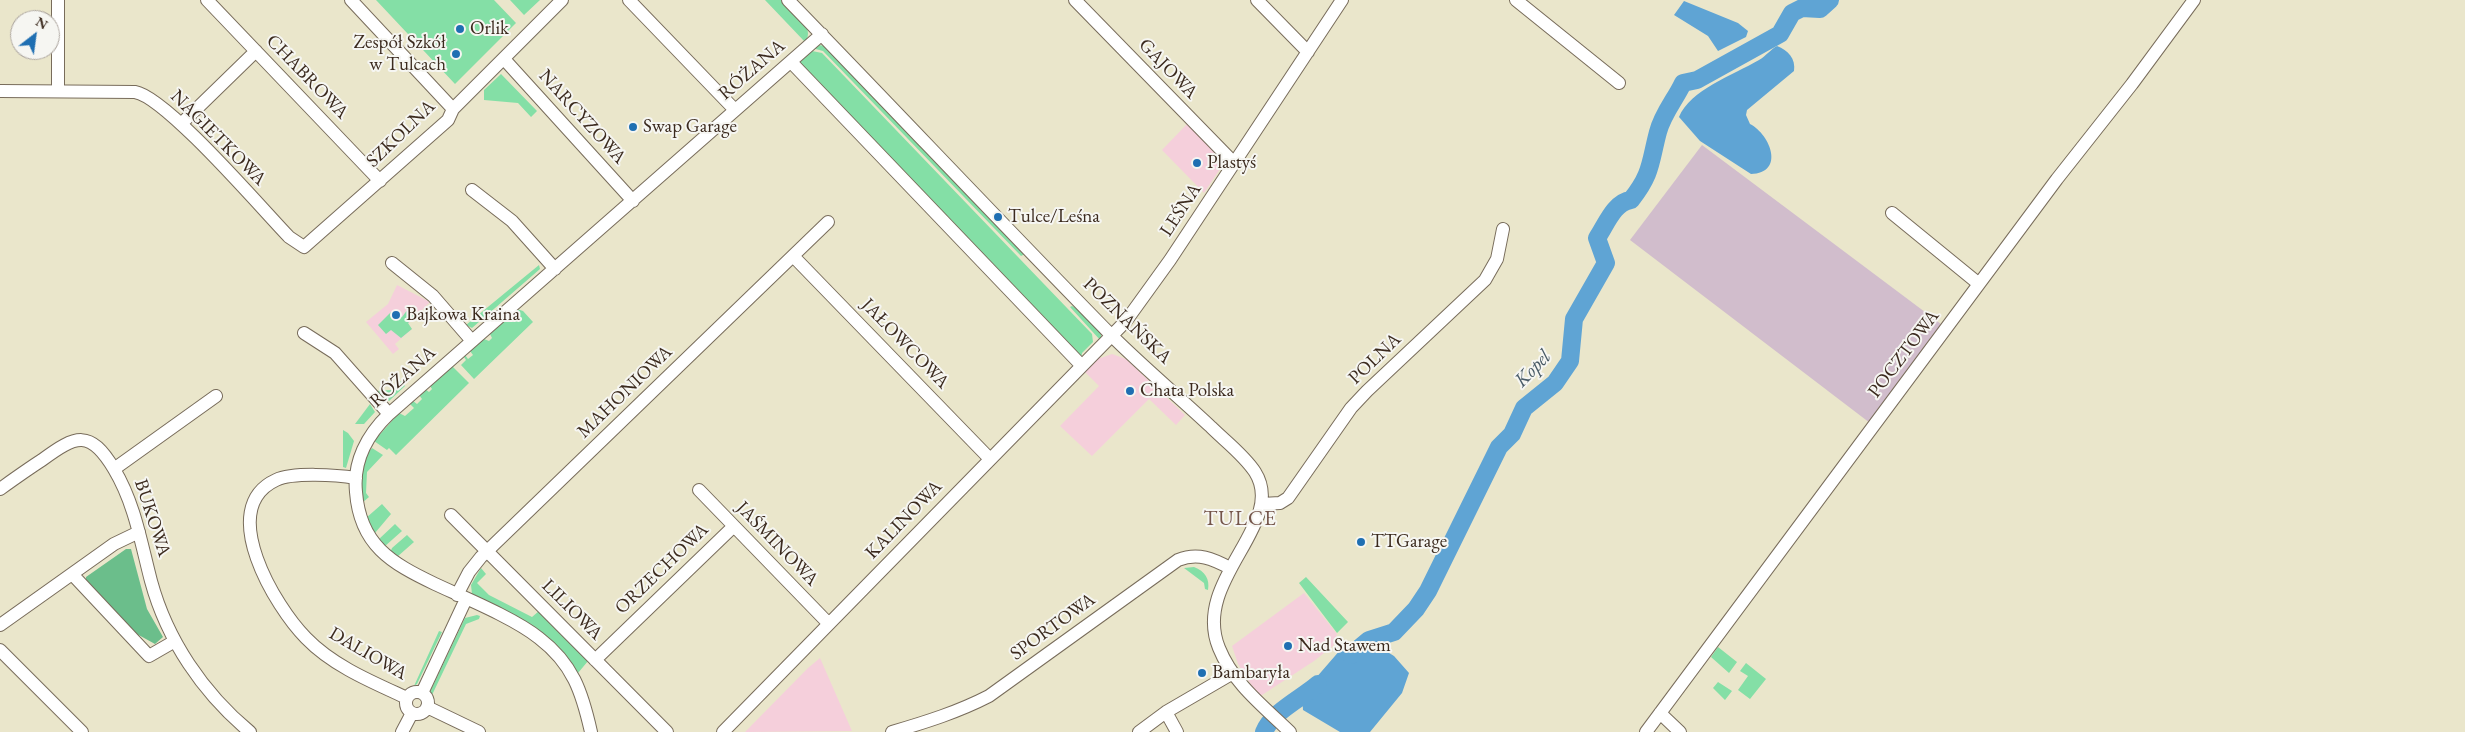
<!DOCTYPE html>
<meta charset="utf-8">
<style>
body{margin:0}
#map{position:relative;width:2465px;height:732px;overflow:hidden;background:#eae6cb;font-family:"EB Garamond",serif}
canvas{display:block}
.north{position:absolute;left:10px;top:10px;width:50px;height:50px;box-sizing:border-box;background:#f6f6f2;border:1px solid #aba49d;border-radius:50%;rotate:30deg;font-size:14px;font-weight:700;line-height:20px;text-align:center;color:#3b2a1e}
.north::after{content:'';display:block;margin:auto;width:18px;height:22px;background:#1f6fb2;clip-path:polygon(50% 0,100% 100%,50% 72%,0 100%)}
</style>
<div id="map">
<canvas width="2465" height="732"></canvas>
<div class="north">N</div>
</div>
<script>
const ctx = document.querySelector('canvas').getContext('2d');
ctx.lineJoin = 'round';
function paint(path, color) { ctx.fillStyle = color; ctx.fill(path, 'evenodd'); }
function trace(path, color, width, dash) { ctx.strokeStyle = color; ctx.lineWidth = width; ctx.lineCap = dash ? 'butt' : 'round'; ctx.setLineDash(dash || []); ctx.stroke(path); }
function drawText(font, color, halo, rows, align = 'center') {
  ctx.font = font + ' "EB Garamond",serif'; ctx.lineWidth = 4; ctx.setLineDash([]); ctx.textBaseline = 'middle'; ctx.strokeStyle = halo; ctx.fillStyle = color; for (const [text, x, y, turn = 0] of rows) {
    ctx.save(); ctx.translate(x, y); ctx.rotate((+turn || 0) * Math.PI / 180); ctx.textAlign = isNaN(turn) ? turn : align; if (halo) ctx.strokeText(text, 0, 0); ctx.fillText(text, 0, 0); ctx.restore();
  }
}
paint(new Path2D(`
 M1187,124L1219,157L1220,169L1204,193L1162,150Z
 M397,285L430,302L408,324L412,329L395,344L399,349L393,354L366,322L388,304Z
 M1112,354L1126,359L1185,415L1176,425L1149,399L1092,456L1060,426L1099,386L1084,371L1098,356L1101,358Z
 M1304,593L1337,634L1333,646L1314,661L1259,697L1238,664L1232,646Z
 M820,658L852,731L745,732L808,668Z`), '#f5cfdb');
paint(new Path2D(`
 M1702,145L1941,324L1870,423L1630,240Z`), '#d1bdcc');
paint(new Path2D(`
 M376,0H494L516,23L455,84Z
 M510,0H540L524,15Z
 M765,0H781C791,10 817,27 805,42Z
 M819,45L825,46L1027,253L1021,256L823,51L812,48Z
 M812,51L822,53L1092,334L1093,342L1082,353L1081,360L797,64Z
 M501,74L537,111L531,117L518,103L484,100V90Z
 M539,265L540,269L472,328L466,325Z
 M1072,306L1083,312L1101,333V341L1070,307Z
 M408,309L419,314L408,323L412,329L401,338L391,330L386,334L378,325L391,312L402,317Z
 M517,309L523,311L533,322L474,379L461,365L466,360L464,357L465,355L468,359L473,355L470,351L484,339L489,341L492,338L490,334Z
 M452,366L469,383L396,455L389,448L387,450L374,441L399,413L405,416L414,408L410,404L413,401L417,404L422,399L419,395L425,389L429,392L432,389L430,386Z
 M401,381L405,386L389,401L376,391L391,390Z
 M370,404L375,412L364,424H355Z
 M343,430L348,433L354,441L346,468L343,467Z
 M372,448L383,455L367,472L366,493L369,497L362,503C360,487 360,459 372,448Z
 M382,504L391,514L375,533L366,518Z
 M395,524L402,531L384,547L378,540Z
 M407,535L414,542L397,557L390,553L392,548Z
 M1194,567C1205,571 1210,579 1208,590L1205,589L1204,583L1184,568Z
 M481,568L486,574L477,583L489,595L532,617L539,611L588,661L578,673L566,656L472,594L471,585Z
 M1306,577L1348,622L1337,633L1299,583Z
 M477,615L480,616L479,619L466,624L432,695L430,692L465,618Z
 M439,631L442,632L417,684L414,686Z
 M1718,647L1737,662L1729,673L1711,657Z
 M1746,663L1766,679L1750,699L1738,690L1748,676L1740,671Z
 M1718,682L1732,691L1725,700L1713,688Z`), '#84dfa6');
paint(new Path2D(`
 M126,549H131L147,609L163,637L155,644L135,633L86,582V577Z`), '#6bbe8b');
paint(new Path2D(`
 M1684,1L1738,23L1748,31L1746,37L1718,51L1708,36L1674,15Z
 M1777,46C1788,50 1796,59 1794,71L1747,110L1746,115L1750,124C1771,135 1785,173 1751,174L1700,141L1679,117C1690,90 1733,75 1759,60C1766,56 1770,50 1777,46Z
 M1363,637L1394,656L1409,673L1402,693L1370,732H1340L1303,710L1302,694L1341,649Z`), '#5fa4d4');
trace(new Path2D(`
 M1351,655L1369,640L1394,632L1416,609L1428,591L1499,447L1512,434L1524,408L1555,383L1570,361L1574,319L1606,263L1597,238C1606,225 1614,202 1631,200C1652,174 1650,162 1658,132C1663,113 1675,100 1683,83L1697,80L1780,34L1792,13L1802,8L1820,9L1830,0
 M1264,732C1272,712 1302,698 1318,684`), '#5fa4d4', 18);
const minor = new Path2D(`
 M58,0V91
 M207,0L380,181
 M351,0L453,109
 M629,0L735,110
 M788,0C896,111 1002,224 1111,335C1143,367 1178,396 1211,427C1225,441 1244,455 1255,472C1288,524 1191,580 1219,648C1233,683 1263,706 1290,732
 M1075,0L1234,163
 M1257,0L1308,52
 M1516,0L1619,83
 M504,59L633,201
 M791,62L1082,366
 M0,91L135,92C166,97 262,209 289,237L304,247L448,120L453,109L562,0
 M181,124L256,51
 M472,190L512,221L555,269
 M1892,213L1979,284
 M793,256L990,459
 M392,263L433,296L472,341
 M304,333L335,353L389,414
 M216,396L114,469C135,504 141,543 151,581C167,640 203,693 250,732
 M356,478C337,475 293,472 276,480C215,508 276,608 306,638C333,666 372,682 407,698
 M0,489C14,479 28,469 42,460C76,435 90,429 114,469
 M699,490L829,624
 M1262,504L1280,503L1288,498L1351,408L1367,391L1485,280L1497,259L1503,229
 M451,515L667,732
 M72,574L149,656L175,641
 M457,595L469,572L481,557L828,222
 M0,625L114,544L139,532
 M0,650L82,732
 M595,660L734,526
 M406 703a11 11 0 1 1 22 0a11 11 0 1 1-22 0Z
 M422,693L466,599
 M427,707L479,732
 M1166,712L1177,732
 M1660,713L1680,732
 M402,732L412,713
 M591,732C582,692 573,664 539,638C514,618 465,598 435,584C391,563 360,545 356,492C353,462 367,435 389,414L822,34
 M723,732L1126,321L1170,260L1342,0
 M892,732C926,722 958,712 989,696L1178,560C1198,552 1213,559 1230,568
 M1139,732L1166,712L1233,673
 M1646,732L2057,179L2132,84L2194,0`);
trace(minor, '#786c5b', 14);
trace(minor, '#fff', 12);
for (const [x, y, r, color] of [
 [460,29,5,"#1f6fb2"],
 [456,54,5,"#1f6fb2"],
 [633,127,5,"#1f6fb2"],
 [1197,163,5,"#1f6fb2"],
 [998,217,5,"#1f6fb2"],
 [396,315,5,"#1f6fb2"],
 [1130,391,5,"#1f6fb2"],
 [1361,542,5,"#1f6fb2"],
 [1288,646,5,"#1f6fb2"],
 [1202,673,5,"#1f6fb2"]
]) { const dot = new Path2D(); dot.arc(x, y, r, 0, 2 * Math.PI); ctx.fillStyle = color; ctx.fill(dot); trace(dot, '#f6f6f2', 2); }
drawText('19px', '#3b2a1e', '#f6f6f2', [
 ["Orlik",470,29],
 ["Zespół Szkół",446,43,"right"],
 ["w Tulcach",446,65,"right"],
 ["Swap Garage",643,127],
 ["Plastyś",1207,163],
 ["Tulce/Leśna",1008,217],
 ["Bajkowa Kraina",406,315],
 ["Chata Polska",1140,391],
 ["TTGarage",1371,542],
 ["Nad Stawem",1298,646],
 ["Bambaryła",1212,673]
], 'left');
drawText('19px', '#3b2a1e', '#f6f6f2', [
 ["GAJOWA",1168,69,46],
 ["RÓŻANA",752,70,-41],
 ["CHABROWA",307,77,46],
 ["NARCYZOWA",582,117,48],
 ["SZKOLNA",401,134,-44],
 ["NAGIETKOWA",218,138,45],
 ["LEŚNA",1181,210,-57],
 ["POZNAŃSKA",1127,321,44],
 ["JAŁOWCOWA",905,344,46],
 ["POCZTOWA",1904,354,-53],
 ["POLNA",1375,359,-44],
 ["RÓŻANA",403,377,-42],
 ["MAHONIOWA",625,392,-44],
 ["BUKOWA",152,518,72],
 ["KALINOWA",904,520,-46],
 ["JAŚMINOWA",777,544,46],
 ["ORZECHOWA",662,569,-44],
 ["LILIOWA",572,610,45],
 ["SPORTOWA",1053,627,-36],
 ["DALIOWA",368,654,30]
]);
drawText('italic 20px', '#495b67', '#f6f6f2', [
 ["Kopel",1533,369,-46]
]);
ctx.letterSpacing = '1px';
drawText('21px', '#74554a', '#f6f6f2', [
 ["TULCE",1240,519]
]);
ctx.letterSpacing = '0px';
</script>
